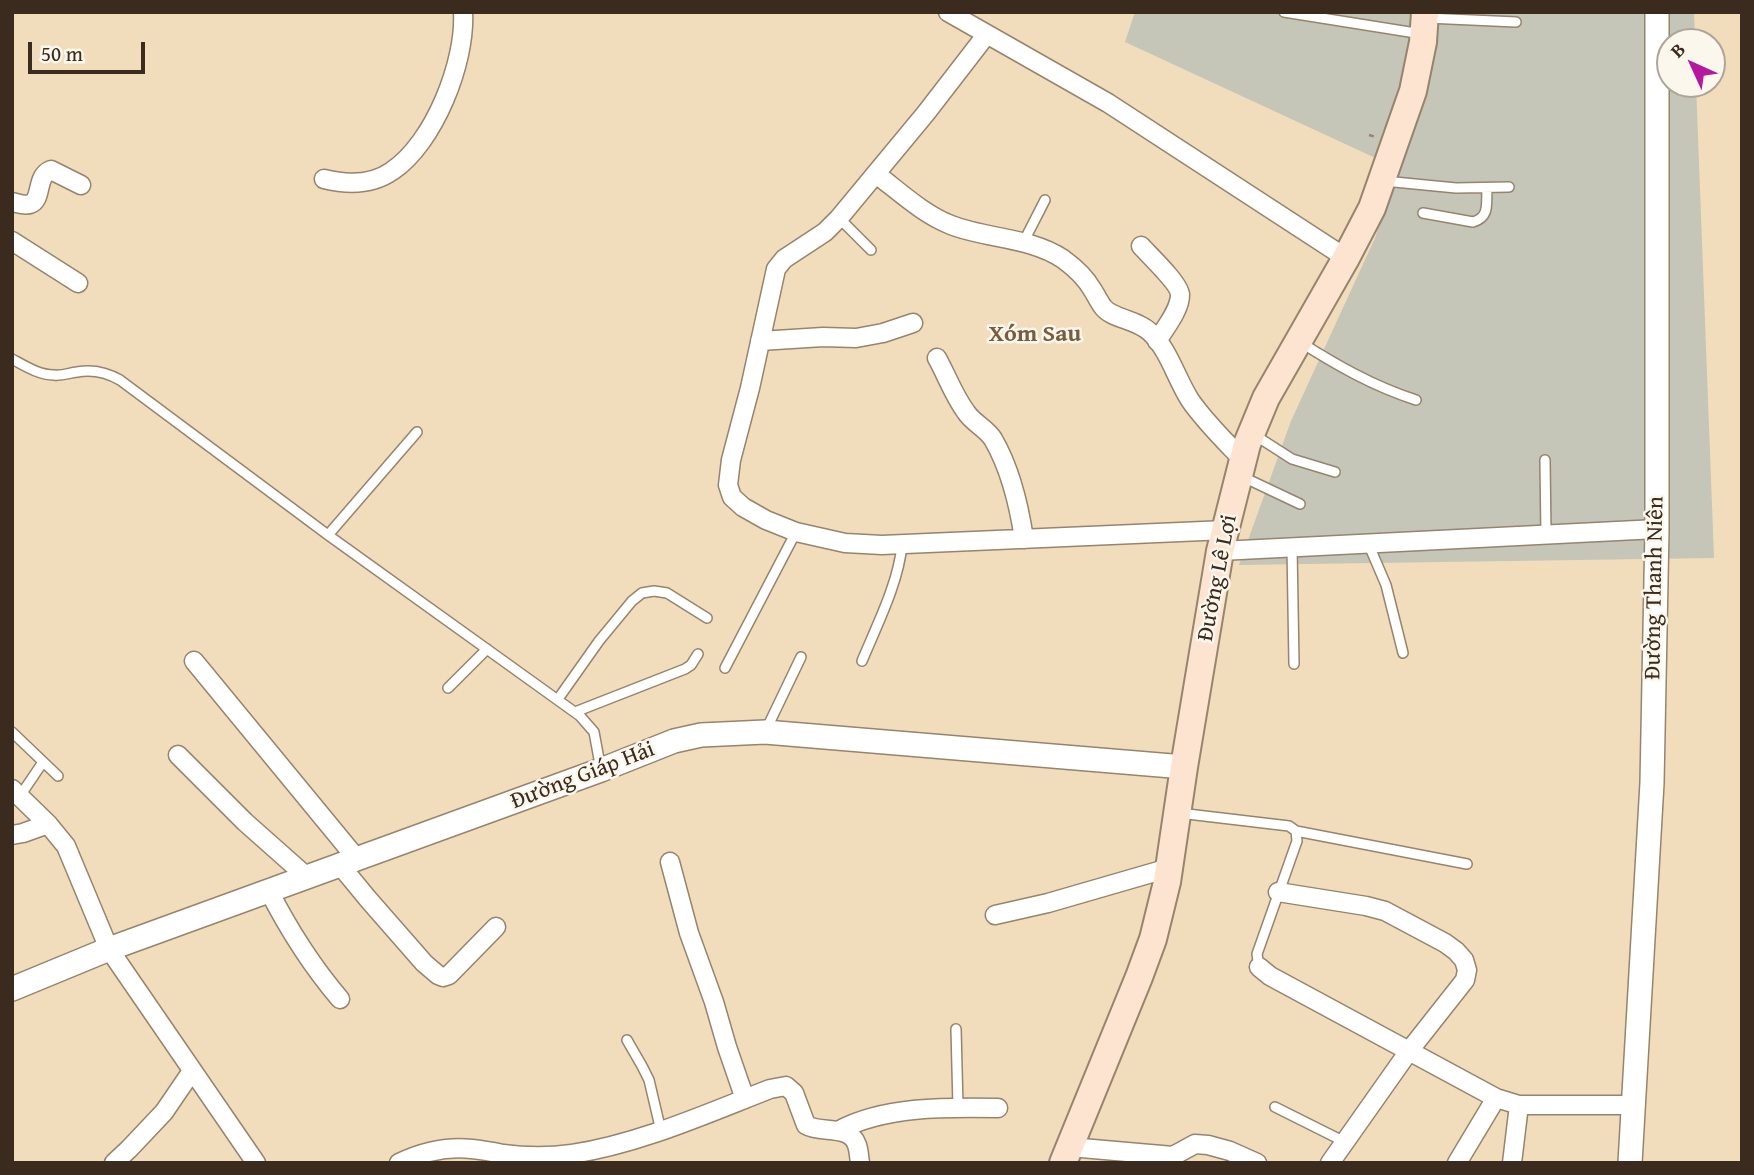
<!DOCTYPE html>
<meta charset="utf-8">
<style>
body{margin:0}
#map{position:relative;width:1754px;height:1175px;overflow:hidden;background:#f1ddbc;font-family:"Gentium Book Plus",serif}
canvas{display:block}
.frame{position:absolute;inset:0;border:14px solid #3b2a1e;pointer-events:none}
.north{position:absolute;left:1656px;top:28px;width:70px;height:70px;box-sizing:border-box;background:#fbf7ec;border:2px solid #aea59a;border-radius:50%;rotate:315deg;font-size:19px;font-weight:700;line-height:28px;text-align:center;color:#3b2a1e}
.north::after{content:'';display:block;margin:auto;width:24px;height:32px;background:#b5179e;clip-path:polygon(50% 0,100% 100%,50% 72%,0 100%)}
.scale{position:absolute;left:28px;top:42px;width:117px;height:32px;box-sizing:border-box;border:4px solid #3b2a1e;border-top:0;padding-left:9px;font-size:21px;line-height:24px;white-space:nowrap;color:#3b2a1e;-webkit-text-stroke:5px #fbf7ec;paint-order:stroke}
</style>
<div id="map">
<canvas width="1754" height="1175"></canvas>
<div class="frame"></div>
<div class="north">B</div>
<div class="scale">50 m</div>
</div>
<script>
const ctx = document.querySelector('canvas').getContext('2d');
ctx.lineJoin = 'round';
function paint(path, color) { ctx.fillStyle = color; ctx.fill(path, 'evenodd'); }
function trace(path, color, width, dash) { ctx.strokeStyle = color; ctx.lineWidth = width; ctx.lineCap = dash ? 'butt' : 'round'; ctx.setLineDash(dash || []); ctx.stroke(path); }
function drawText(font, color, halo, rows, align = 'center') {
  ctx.font = font + ' "Gentium Book Plus",serif'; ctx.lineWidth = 5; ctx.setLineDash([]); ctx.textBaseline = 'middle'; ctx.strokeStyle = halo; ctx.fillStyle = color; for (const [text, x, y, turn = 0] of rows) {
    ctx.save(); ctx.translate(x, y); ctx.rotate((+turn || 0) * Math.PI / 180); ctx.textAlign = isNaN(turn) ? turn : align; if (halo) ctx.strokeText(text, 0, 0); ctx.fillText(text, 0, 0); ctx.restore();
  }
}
paint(new Path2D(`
 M1135,12H1694L1695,42H1670V84H1696L1714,558L1239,565L1291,421L1375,238L1397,168L1125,42Z`), '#c5c5b8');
const service = new Path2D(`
 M1284,12L1422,34
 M1427,18L1516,22
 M1384,181L1456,188L1509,187
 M1423,213L1473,222C1490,217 1486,204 1487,189
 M839,218L871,250
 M1023,243L1045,200
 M1300,342C1338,366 1373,386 1416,400
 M12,359C25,366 39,375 54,375C62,376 69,373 77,372C93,369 106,372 120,380L328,535L580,716L594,732L601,770
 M1253,434L1292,459L1335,472
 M1545,460L1546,535
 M1243,477L1300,504
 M328,535L417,432
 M1368,543L1386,585L1403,653
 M1292,547L1294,664
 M862,661C877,625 899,582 902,544
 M725,668L796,532
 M448,688L487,649
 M558,699L599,641L632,601L642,593L654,591L667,593L707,618
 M575,712L685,669L691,665L698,654
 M766,730L801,657
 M12,732L58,776
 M20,796L43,762
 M1179,813L1289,826L1296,831L1467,864
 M1259,967L1257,954L1297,841L1296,831
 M956,1029L958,1107
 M627,1040L642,1066L649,1080L661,1131
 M1275,1107L1345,1142`);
const minor = new Path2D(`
 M948,12L1108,103L1346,258
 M987,34L926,113L839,218L825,232L784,259L776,269L750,388L731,460L728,485L732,497L743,507L766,520L796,532L845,543L882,545L1226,530
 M876,174C900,192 923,214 951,225C987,239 1030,237 1063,259C1074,267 1085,277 1092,289C1096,295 1099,302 1103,307C1112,319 1136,319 1150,332C1169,350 1176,378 1190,400C1205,422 1225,441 1243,460
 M324,179C348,185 372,185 392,171C434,143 466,62 463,12
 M12,202C17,203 25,206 30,204C43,200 35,176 51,170L81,185
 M12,241L78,283
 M1141,246C1149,255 1180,284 1180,295C1180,310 1165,328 1157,341
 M760,341L823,337L856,338L883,333L913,323
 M937,358C947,376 954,396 966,412C973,423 986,428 993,439C1011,470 1019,505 1024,539
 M1220,551L1657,529
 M194,661L357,859
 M178,755L245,822L307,877
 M12,789L48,824L66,846L109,949L256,1163
 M12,835L23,833L48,824
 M670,862L689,933L714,1002L727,1047L745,1099
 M340,865L368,899L424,963L438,975L443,977L449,975L496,927
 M269,891C289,930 311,965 340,999
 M1278,892L1366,906L1385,911L1445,943L1456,951L1464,960L1467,970L1465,980L1409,1051L1330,1163
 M995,915L1048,903L1169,868
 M1259,967L1270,976L1496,1098L1519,1105H1633
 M838,1131C883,1106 947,1107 998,1108
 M1070,1147L1173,1156L1195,1144L1208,1145L1230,1151L1257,1163
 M114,1163L129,1149L164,1112L192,1071
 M399,1163C422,1152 447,1146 472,1149C482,1150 493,1152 503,1154C526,1157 550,1157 572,1154C639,1144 708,1113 770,1089L786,1086L794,1093L806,1125C821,1134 850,1124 857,1145C859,1151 859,1157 860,1163
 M1457,1163L1496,1098
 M1512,1163L1519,1105`);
const tertiary = new Path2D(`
 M12,989L109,949L601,770L674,741L701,735L765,732L1184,767
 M1630,1163L1652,783L1657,529V12`);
const secondary = new Path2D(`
 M1063,1163L1139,977L1153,939L1167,882L1184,767L1220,551L1247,444L1266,398L1346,258L1372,208L1413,91L1423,42L1425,12`);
trace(service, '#96846d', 12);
trace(minor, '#96846d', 21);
trace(tertiary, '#96846d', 26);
trace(secondary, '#96846d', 30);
trace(new Path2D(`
 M1369,135L1376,137`), '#96846d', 2.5, [5, 5]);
trace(service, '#fff', 9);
trace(minor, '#fff', 18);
trace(tertiary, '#fff', 23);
trace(secondary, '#fde4d1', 26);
drawText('23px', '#3b2a1e', '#fbf7ec', [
 ["Đường Lê Lợi",1218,578,-79],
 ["Đường Thanh Niên",1655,588,-89],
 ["Đường Giáp Hải",583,776,-21]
]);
drawText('bold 24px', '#795b3e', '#fbf7ec', [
 ["Xóm Sau",1035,335]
]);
</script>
